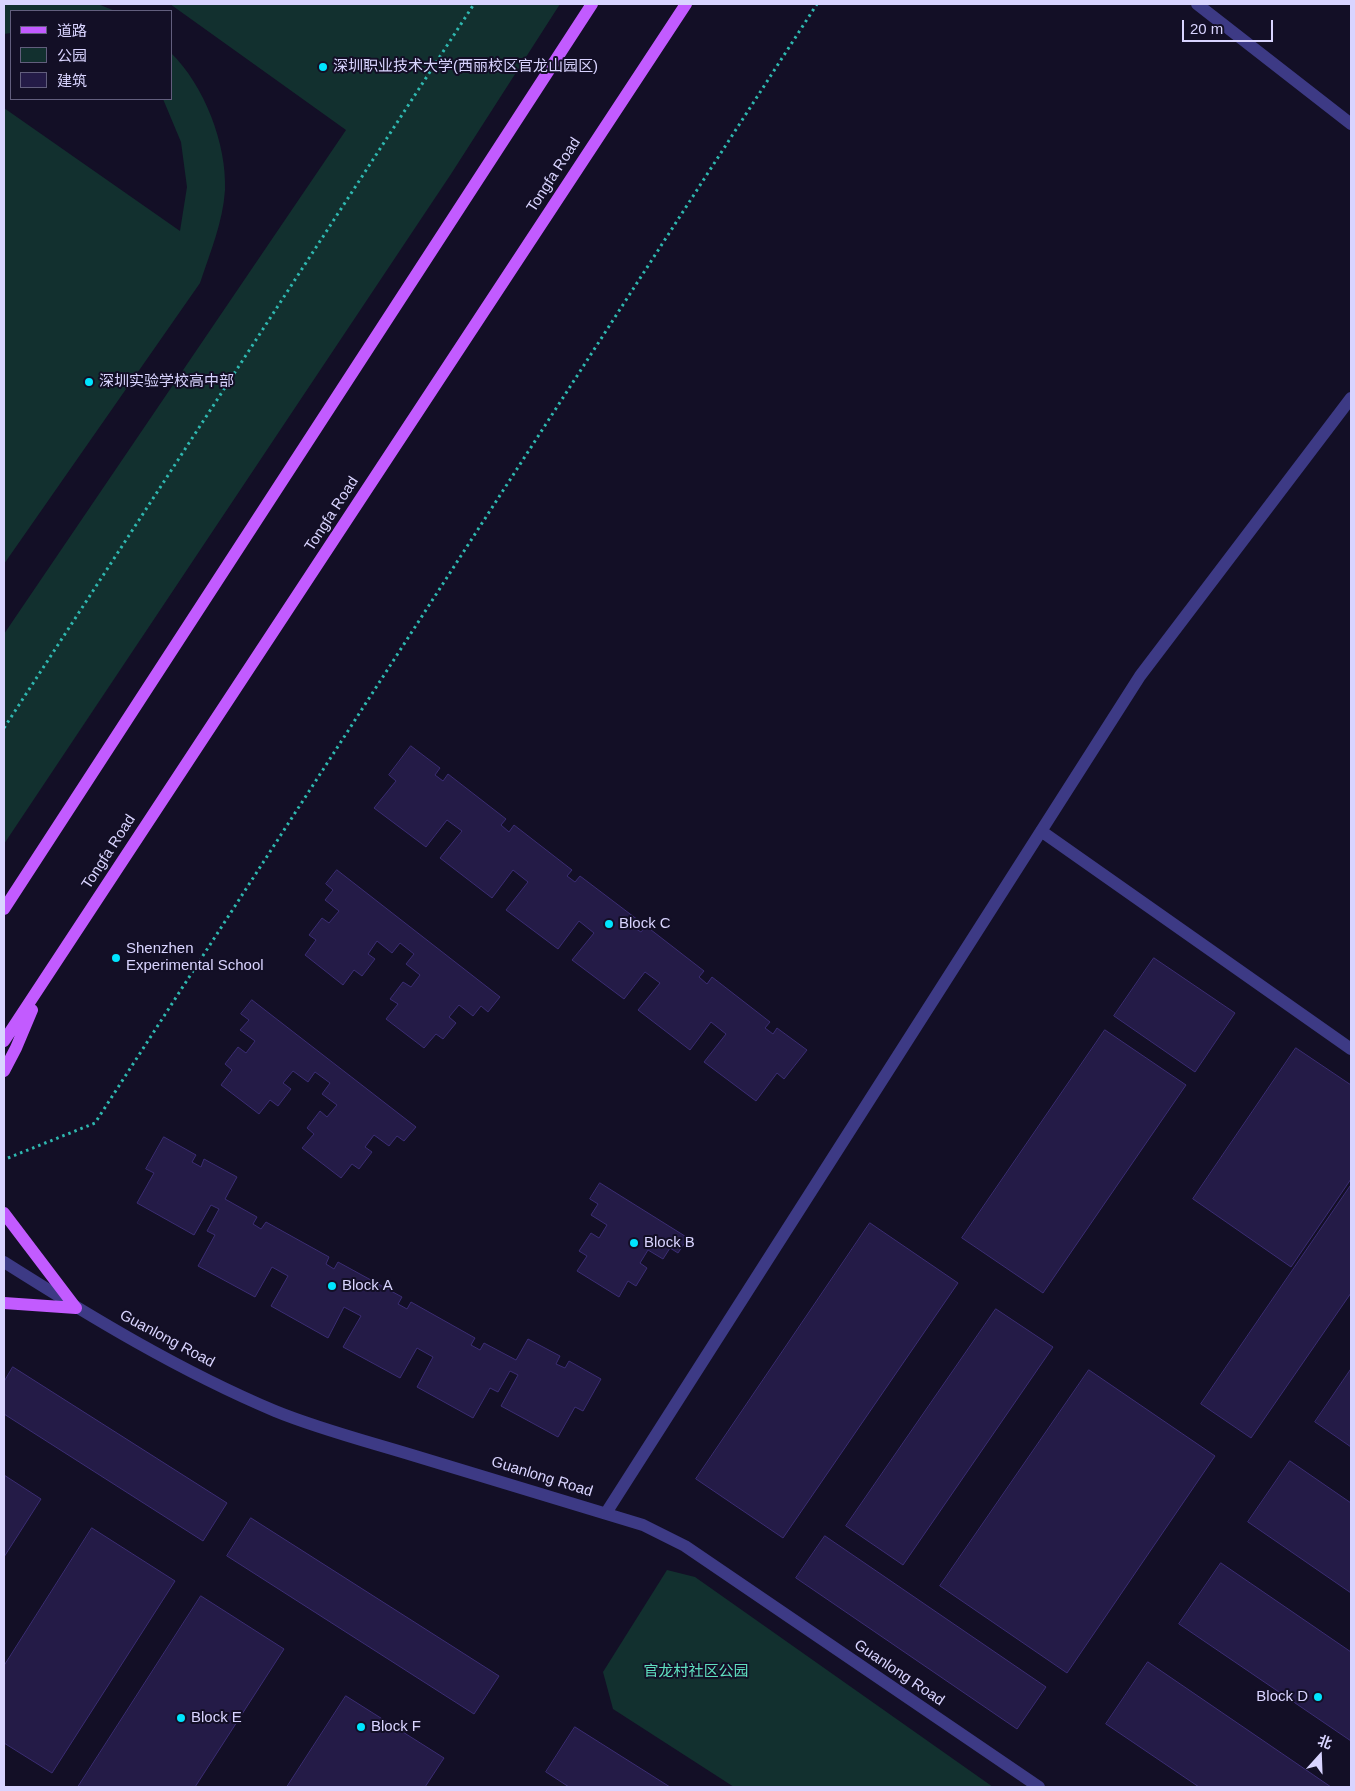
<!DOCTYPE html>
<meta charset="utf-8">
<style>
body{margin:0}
#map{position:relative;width:1355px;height:1791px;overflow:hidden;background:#130f26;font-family:Helvetica,"Noto Sans SC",sans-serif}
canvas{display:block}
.frame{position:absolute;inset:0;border:5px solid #d9d4ff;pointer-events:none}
.legend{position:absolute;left:10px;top:10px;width:162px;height:90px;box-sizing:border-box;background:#130f26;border:1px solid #625e7d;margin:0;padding:6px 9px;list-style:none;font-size:15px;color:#d9d4ff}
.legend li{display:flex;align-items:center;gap:10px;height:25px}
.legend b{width:25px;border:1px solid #625e7d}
.north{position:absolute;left:1295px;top:1731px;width:50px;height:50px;-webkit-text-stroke:4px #130f26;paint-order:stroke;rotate:20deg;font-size:14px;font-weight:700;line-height:20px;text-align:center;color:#d9d4ff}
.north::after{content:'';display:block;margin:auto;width:18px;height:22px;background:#d9d4ff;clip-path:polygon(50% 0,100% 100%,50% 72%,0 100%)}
.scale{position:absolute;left:1182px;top:20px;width:91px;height:22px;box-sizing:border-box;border:2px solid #d9d4ff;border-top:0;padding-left:6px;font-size:15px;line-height:18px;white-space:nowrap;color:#d9d4ff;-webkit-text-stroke:4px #130f26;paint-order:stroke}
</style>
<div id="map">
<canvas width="1355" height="1791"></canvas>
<div class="frame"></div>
<ul class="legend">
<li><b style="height:6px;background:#c25bff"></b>道路</li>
<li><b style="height:14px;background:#12302f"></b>公园</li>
<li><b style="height:14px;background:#241b47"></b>建筑</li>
</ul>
<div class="north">北</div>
<div class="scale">20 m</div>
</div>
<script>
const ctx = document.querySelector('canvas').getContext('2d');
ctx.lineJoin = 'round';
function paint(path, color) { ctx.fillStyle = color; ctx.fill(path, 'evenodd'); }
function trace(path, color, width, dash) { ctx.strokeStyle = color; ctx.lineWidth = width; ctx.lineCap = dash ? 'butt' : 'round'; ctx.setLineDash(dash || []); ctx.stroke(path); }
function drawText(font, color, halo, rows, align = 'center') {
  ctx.font = font + ' Helvetica,"Noto Sans SC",sans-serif'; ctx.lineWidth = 4; ctx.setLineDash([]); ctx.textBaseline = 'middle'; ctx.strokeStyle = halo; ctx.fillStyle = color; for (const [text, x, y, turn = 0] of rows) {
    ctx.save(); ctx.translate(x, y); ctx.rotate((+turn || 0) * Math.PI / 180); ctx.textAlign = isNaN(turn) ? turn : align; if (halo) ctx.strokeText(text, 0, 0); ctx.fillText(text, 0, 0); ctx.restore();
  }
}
paint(new Path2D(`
 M4,4H98L115,11H11V33L4,34Z
 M170,4H560L451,174L4,844V634L346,130Z
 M171,53C204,85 227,144 225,190C223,222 210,253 200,283L4,564V108L180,231L187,187L181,142L163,99H171Z
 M667,1570L695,1577L993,1787H734L613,1709L603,1672Z`), '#12302f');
const building = new Path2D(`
 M411,746L440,768L435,775L443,781L448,774L506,819L501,825L509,832L514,825L572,870L567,876L575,882L580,876L638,920L633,927L641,932L646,926L704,971L699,977L707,984L712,977L770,1022L765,1028L773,1034L777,1028L807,1050L784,1079L777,1073L756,1101L704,1062L726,1034L711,1022L690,1050L638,1010L660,983L645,972L624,999L572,960L594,933L579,921L558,949L506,910L528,882L513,870L492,898L440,858L462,831L447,820L426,847L374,808L396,781L389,775Z
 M337,870L500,997L488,1012L481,1006L473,1016L459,1005L449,1017L456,1023L443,1039L436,1034L424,1048L386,1019L398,1004L390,999L403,982L411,987L420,975L406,964L414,954L400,943L392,953L377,941L368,954L375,959L362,976L354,970L343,985L305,955L316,940L309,935L322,918L329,923L339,911L325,900L333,890L326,884Z
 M1154,958L1235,1013L1195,1072L1114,1016Z
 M252,1000L416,1127L404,1141L397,1136L389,1146L374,1135L365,1147L372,1152L359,1169L352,1164L341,1178L302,1148L314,1134L307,1128L320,1111L327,1117L337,1105L322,1094L330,1083L315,1072L308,1082L293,1071L283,1083L291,1089L278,1106L270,1100L259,1114L221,1085L232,1070L225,1064L238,1047L246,1053L255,1041L240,1030L249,1020L241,1014Z
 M1105,1030L1186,1085L1043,1293L962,1238Z
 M1296,1048L1351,1085V1179L1291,1267L1193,1199Z
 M164,1137L196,1155L192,1162L201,1167L204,1159L237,1177L225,1199L257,1217L253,1224L261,1229L266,1222L329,1257L326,1264L334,1269L338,1262L402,1297L398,1304L407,1309L411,1302L475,1338L471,1345L480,1350L484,1343L516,1360L528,1339L560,1356L556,1364L565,1368L569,1361L601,1379L583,1411L575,1407L558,1437L501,1406L518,1375L510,1371L498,1392L490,1388L473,1418L417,1387L433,1357L417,1348L400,1378L343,1347L361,1316L344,1307L328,1338L271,1306L288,1276L272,1267L255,1297L198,1266L215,1235L207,1231L219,1209L211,1205L194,1235L137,1203L154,1173L146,1169Z
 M600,1183L688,1238L678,1253L670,1248L663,1259L648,1250L640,1263L647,1268L636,1286L628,1281L619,1297L577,1271L587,1256L579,1251L591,1233L599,1238L607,1225L591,1215L598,1204L590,1199Z
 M1351,1185V1293L1251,1438L1201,1404Z
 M870,1223L958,1283L783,1538L696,1479Z
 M996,1309L1053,1347L903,1565L846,1526Z
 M13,1367L227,1503L203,1541L4,1414V1382Z
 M1351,1369V1447L1315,1422Z
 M1089,1370L1215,1456L1067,1673L940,1586Z
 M1290,1461L1351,1503V1593L1248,1522Z
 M4,1475L41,1499L4,1557Z
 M251,1518L499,1676L474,1714L227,1556Z
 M92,1528L175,1581L52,1773L4,1743V1666Z
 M825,1536L1046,1687L1017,1729L796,1578Z
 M1221,1563L1351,1652V1741L1179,1624Z
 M201,1596L284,1649L195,1787H78Z
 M1148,1662L1331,1787H1199L1106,1724Z
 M346,1696L444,1758L425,1787H287Z
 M575,1727L670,1787H569L546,1772Z`);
paint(building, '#241b47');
trace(building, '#3b2d73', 1);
trace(new Path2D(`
 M4,728L474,4
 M8,1158L95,1123L817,4`), '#2fb8b0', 3, [2.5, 4]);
trace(new Path2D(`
 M1197,4L1351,124
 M1041,831L1351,1049
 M4,1262C91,1317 180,1371 275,1411C319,1429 366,1441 412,1455C489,1478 566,1501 643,1525L685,1546L1039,1787
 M606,1513L1140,676L1351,398`), '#3d3a85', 12);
trace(new Path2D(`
 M4,909L592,4
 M4,1041L686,4
 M4,1071L16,1048L32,1010
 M4,1213L76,1308
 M4,1303L76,1308`), '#c25bff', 12);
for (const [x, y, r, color] of [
 [323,67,5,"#00e5ff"],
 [89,382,5,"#00e5ff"],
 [609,924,5,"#00e5ff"],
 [116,958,5,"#00e5ff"],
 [634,1243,5,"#00e5ff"],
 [332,1286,5,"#00e5ff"],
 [1318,1697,5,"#00e5ff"],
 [181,1718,5,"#00e5ff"],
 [361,1727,5,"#00e5ff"]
]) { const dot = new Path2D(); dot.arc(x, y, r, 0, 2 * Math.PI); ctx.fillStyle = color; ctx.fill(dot); trace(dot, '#130f26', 2); }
drawText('15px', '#d9d4ff', '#130f26', [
 ["深圳职业技术大学(西丽校区官龙山园区)",333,67],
 ["深圳实验学校高中部",99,382],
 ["Block C",619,924],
 ["Shenzhen",126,949],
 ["Experimental School",126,966],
 ["Block B",644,1243],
 ["Block A",342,1286],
 ["Block D",1308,1697,"right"],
 ["Block E",191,1718],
 ["Block F",371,1727]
], 'left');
drawText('15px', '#d9d4ff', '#130f26', [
 ["Tongfa Road",554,175,-57],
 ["Tongfa Road",332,514,-57],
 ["Tongfa Road",109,852,-57],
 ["Guanlong Road",167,1339,28],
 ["Guanlong Road",542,1477,17],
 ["Guanlong Road",899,1673,34]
]);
drawText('15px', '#5fe0c0', '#130f26', [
 ["官龙村社区公园",696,1672]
]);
</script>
